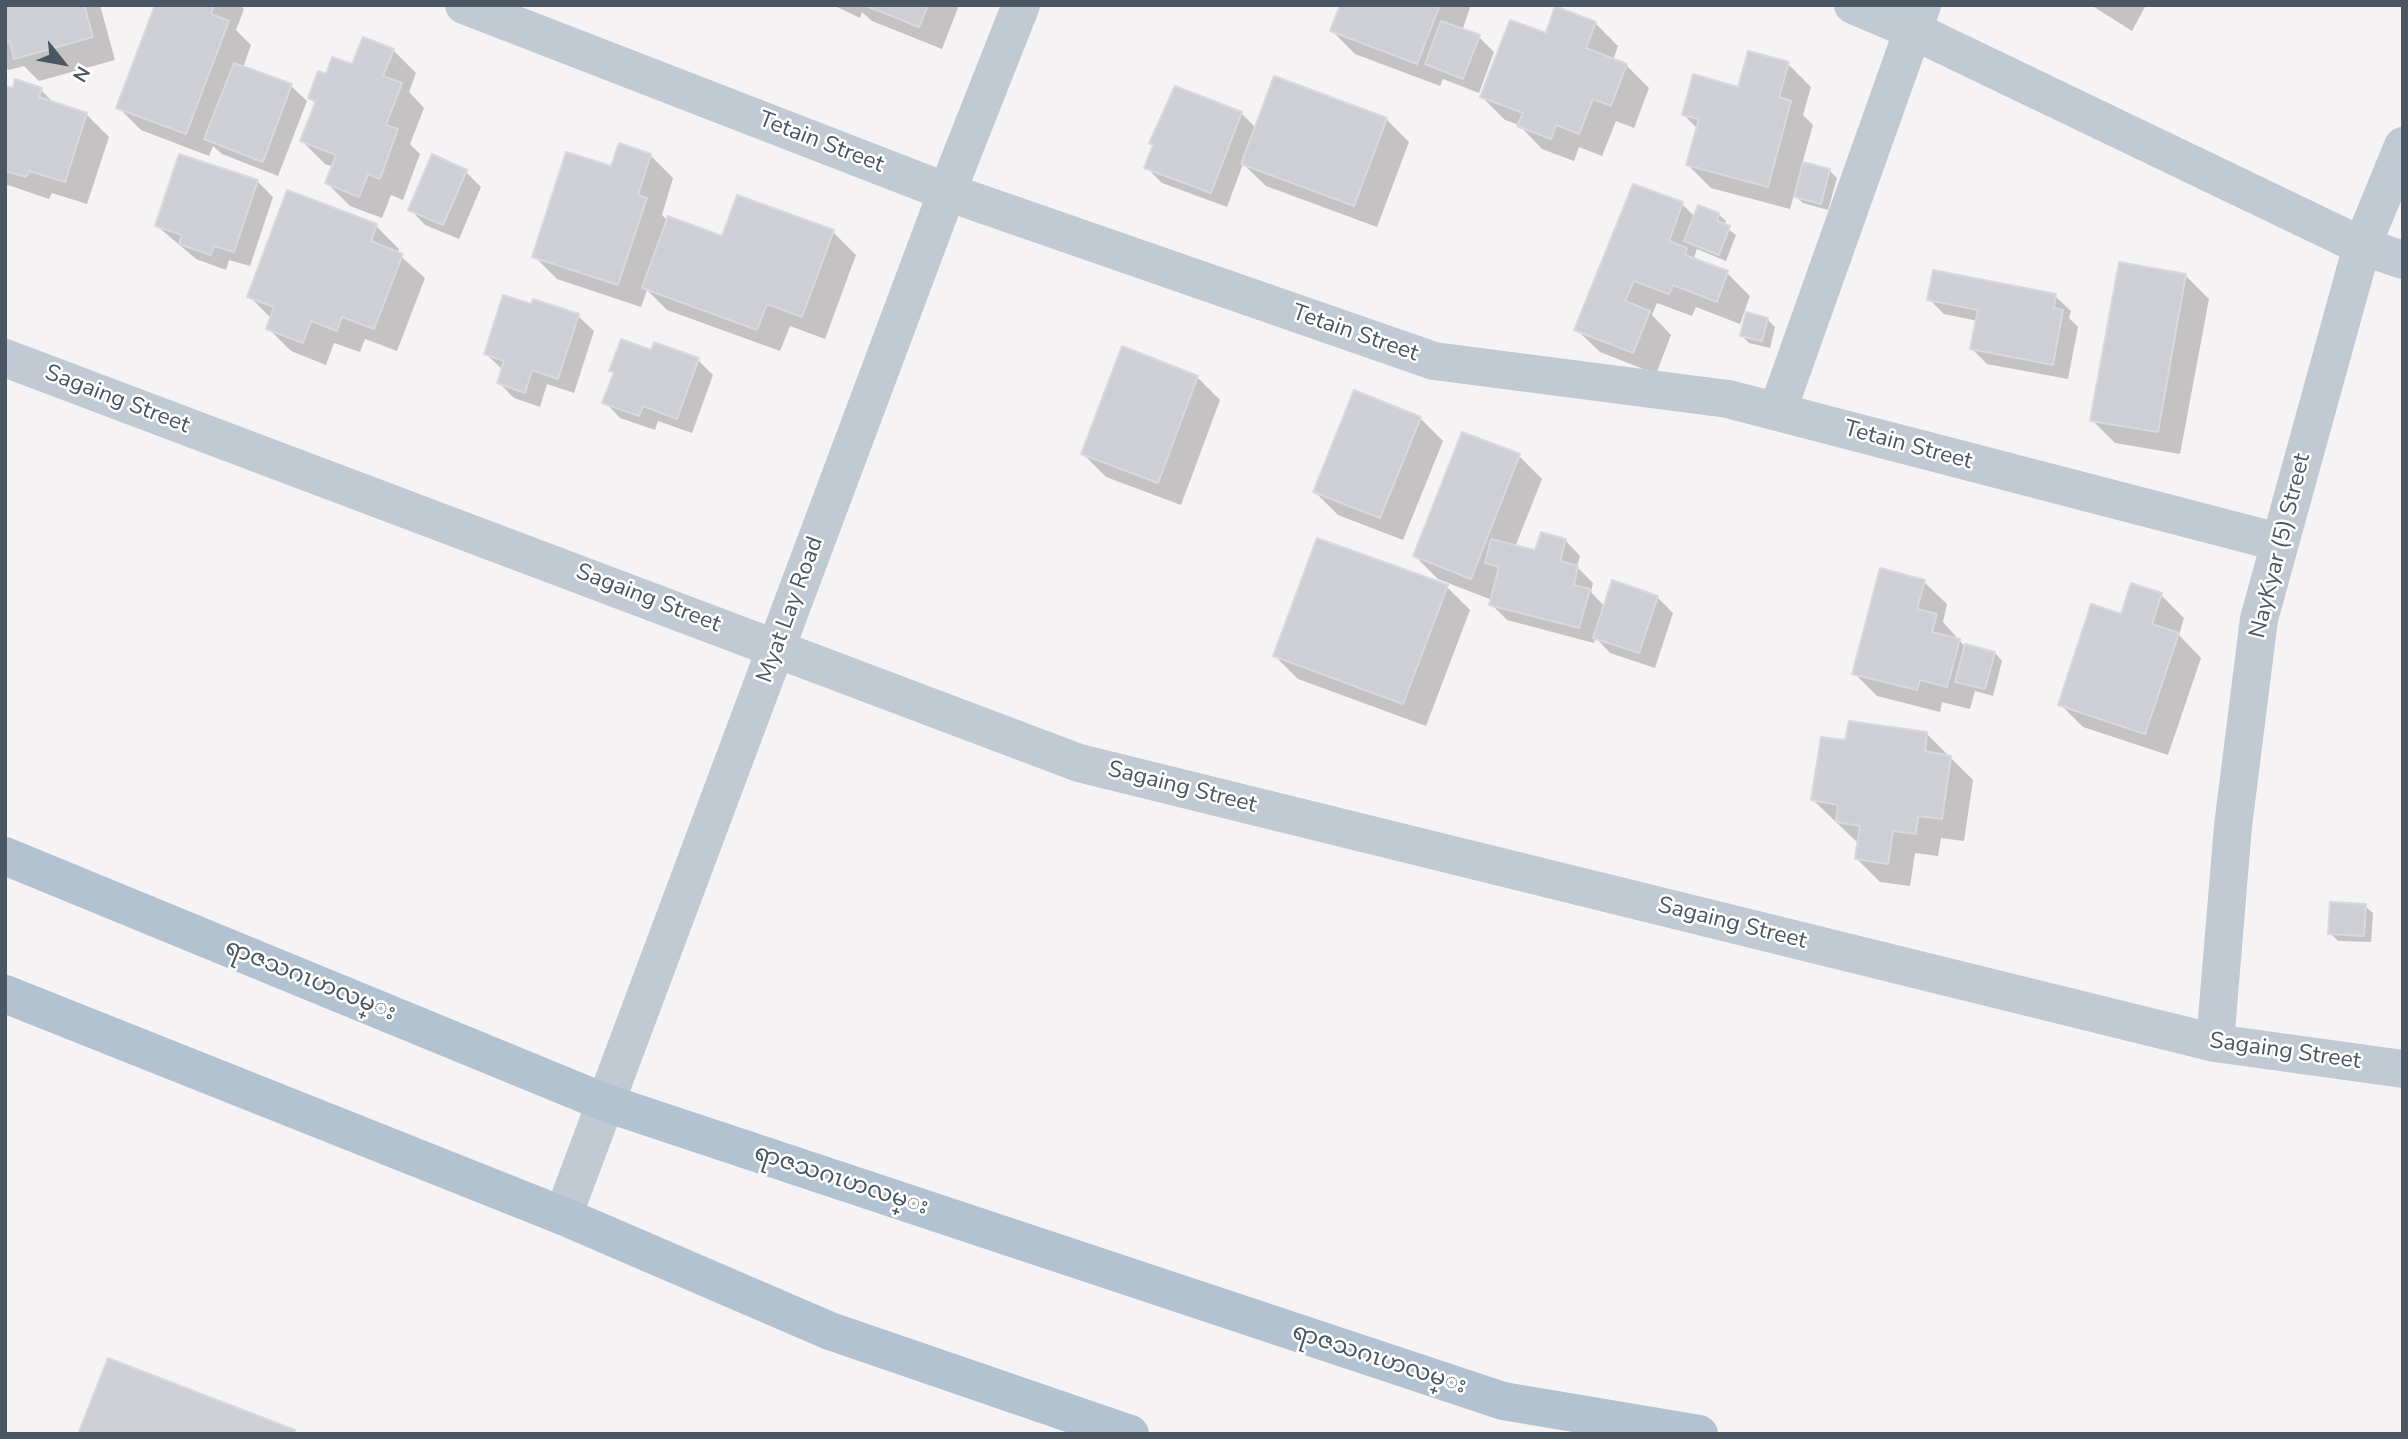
<!DOCTYPE html>
<meta charset="utf-8">
<style>
body{margin:0}
#map{position:relative;width:2408px;height:1439px;overflow:hidden;background:#f5f3f3;font-family:"Nunito Sans",sans-serif}
canvas{display:block}
.frame{position:absolute;inset:0;border:7px solid #4a5661;pointer-events:none}
.north{position:absolute;left:28px;top:28px;width:70px;height:70px;-webkit-text-stroke:5px #fff;paint-order:stroke;rotate:121deg;font-size:19px;font-weight:700;line-height:28px;text-align:center;color:#4a5661}
.north::after{content:'';display:block;margin:auto;width:24px;height:32px;background:#4a5661;clip-path:polygon(50% 0,100% 100%,50% 72%,0 100%)}
</style>
<div id="map">
<canvas width="2408" height="1439"></canvas>
<div class="frame"></div>
<div class="north">N</div>
</div>
<script>
const ctx = document.querySelector('canvas').getContext('2d');
ctx.lineJoin = 'round';
function paint(path, color) { ctx.fillStyle = color; ctx.fill(path, 'evenodd'); }
function trace(path, color, width, dash) { ctx.strokeStyle = color; ctx.lineWidth = width; ctx.lineCap = dash ? 'butt' : 'round'; ctx.setLineDash(dash || []); ctx.stroke(path); }
function drawText(font, color, halo, rows, align = 'center') {
  ctx.font = font + ' "Nunito Sans","Noto Sans Myanmar",sans-serif'; ctx.lineWidth = 5; ctx.setLineDash([]); ctx.textBaseline = 'middle'; ctx.strokeStyle = halo; ctx.fillStyle = color; for (const [text, x, y, turn = 0] of rows) {
    ctx.save(); ctx.translate(x, y); ctx.rotate((+turn || 0) * Math.PI / 180); ctx.textAlign = isNaN(turn) ? turn : align; if (halo) ctx.strokeText(text, 0, 0); ctx.fillText(text, 0, 0); ctx.restore();
  }
}
paint(new Path2D(`
 M5,5H100L115,60L39,81L24,66L9,70L5,67Z
 M157,5H240L244,9L236,30L251,45L243,68L291,86L307,101L278,176L222,154L213,146L209,156L141,130L118,107Z
 M833,5H959L942,49L872,21L862,12L860,18Z
 M1342,5H1471L1462,31L1479,37L1494,52L1479,93L1443,79L1440,86L1355,54L1332,31Z
 M2091,5H2146L2132,31Z
 M1595,23L1618,46L1613,60L1626,65L1649,88L1634,128L1616,121L1602,156L1579,147L1574,161L1542,149L1519,125L1505,120L1482,97L1547,35Z
 M393,50L416,73L409,92L424,108L410,144L420,154L403,200L391,195L382,218L350,206L327,183L333,167L325,164L302,141L316,104L310,98L327,76Z
 M1788,64L1811,87L1803,115L1813,125L1802,164L1829,170L1837,178L1828,210L1803,203L1794,195L1790,209L1711,188L1688,165L1698,129L1684,115Z
 M5,88L41,90L55,104L86,114L109,137L87,204L52,193L49,199L5,184Z
 M1241,113L1256,128L1386,119L1409,142L1377,227L1266,186L1243,164L1227,207L1162,183L1146,167L1155,146Z
 M650,155L673,178L662,215L668,221L723,238L833,232L856,255L825,339L790,326L780,351L667,310L647,290L641,307L557,279L534,256L612,168Z
 M466,172L481,187L459,239L425,225L410,209Z
 M257,181L273,197L250,266L229,260L226,270L196,259L157,226Z
 M1634,186L1682,204L1695,217L1718,214L1726,221L1724,226L1736,235L1726,261L1697,249L1694,257L1727,273L1750,296L1740,324L1696,307L1692,316L1657,303L1652,315L1671,335L1656,374L1600,352L1577,330Z
 M376,226L399,249L397,253L425,278L397,351L365,339L360,352L334,343L326,365L291,351L268,328L272,319L249,296Z
 M2186,276L2209,299L2180,454L2115,443L2092,420Z
 M2055,296L2071,311L2069,318L2078,327L2068,379L1987,364L1972,349L1978,321L1944,314L1929,299Z
 M1747,315L1768,320L1775,327L1770,348L1749,343L1742,336Z
 M578,316L594,331L574,393L547,384L540,407L514,398L499,383L503,370L486,354Z
 M652,352L698,360L713,375L692,433L658,421L655,430L620,418L605,402L615,374L611,370Z
 M1197,377L1220,400L1181,505L1106,477L1083,454Z
 M1420,418L1443,441L1403,540L1338,515L1315,492Z
 M1519,456L1542,479L1515,547L1537,552L1565,540L1580,556L1577,567L1593,583L1591,592L1605,607L1657,597L1673,613L1655,668L1610,653L1596,638L1594,643L1507,620L1491,604L1492,600L1438,579L1415,556Z
 M1924,582L1947,604L1943,622L1959,640L1966,648L1995,653L2002,661L1993,696L1975,691L1970,709L1942,702L1940,712L1877,696L1854,673Z
 M1447,587L1470,610L1426,726L1298,679L1275,656Z
 M2161,595L2184,618L2179,635L2201,658L2168,755L2083,727L2060,704L2123,616Z
 M1927,734L1973,780L1964,841L1941,838L1938,856L1915,853L1910,886L1880,882L1857,859L1859,844L1813,800L1847,742Z
 M2365,906L2373,913L2371,942L2338,941L2330,933Z`), '#0003');
const building = new Path2D(`
 M5,5H84L93,37L14,59L10,41L5,43Z
 M155,5H214L211,14L229,21L186,134L116,108Z
 M864,5H928L919,27Z
 M1340,5H1440L1417,64L1330,31Z
 M1555,6L1596,22L1586,48L1627,64L1611,106L1593,99L1579,134L1556,125L1551,139L1517,126L1523,113L1480,97L1510,20L1546,33Z
 M1441,21L1480,35L1463,79L1425,64Z
 M363,37L394,49L383,76L402,83L386,125L398,129L380,179L368,174L359,197L325,183L336,155L300,141L316,101L308,98L318,71L326,74L332,57L352,64Z
 M1748,51L1789,62L1779,97L1791,101L1768,187L1686,165L1699,119L1682,115L1693,74L1738,87Z
 M234,63L292,84L263,162L204,139Z
 M1274,76L1387,118L1354,206L1241,164Z
 M15,79L42,88L39,97L87,113L65,182L29,171L26,177L5,171V86L13,88Z
 M1175,86L1242,112L1211,193L1144,168L1153,145L1149,143Z
 M619,143L651,154L638,195L647,198L618,285L532,257L566,152L611,166Z
 M179,154L258,180L234,252L214,246L211,255L179,244L182,235L155,226Z
 M432,154L467,170L443,225L408,210Z
 M1803,162L1830,169L1821,204L1794,197Z
 M1633,184L1683,202L1669,241L1687,248L1685,255L1728,271L1717,302L1673,285L1669,294L1634,281L1625,301L1650,311L1633,353L1574,330Z
 M287,190L377,224L371,241L403,254L374,329L342,317L337,331L311,321L303,343L266,329L274,307L247,297Z
 M737,195L834,230L802,317L767,304L757,330L642,288L668,216L722,236Z
 M1698,205L1719,213L1717,221L1730,226L1719,255L1684,241Z
 M2119,262L2186,274L2158,432L2090,421Z
 M1933,270L2056,294L2054,308L2063,310L2053,365L1970,349L1978,310L1927,300Z
 M503,295L531,304L533,299L579,314L558,379L532,370L525,393L497,383L504,361L484,354Z
 M1746,312L1768,318L1762,341L1740,336Z
 M621,339L651,350L654,342L699,358L677,419L643,406L639,416L602,403L614,372L609,371Z
 M1122,346L1198,376L1158,483L1081,454Z
 M1354,390L1421,417L1380,518L1313,492Z
 M1462,432L1520,454L1471,579L1413,556Z
 M1541,532L1566,539L1560,561L1578,566L1574,585L1590,589L1579,628L1489,605L1499,567L1485,563L1491,539L1535,550Z
 M1317,538L1448,585L1403,704L1273,656Z
 M1880,568L1925,580L1917,609L1937,614L1932,632L1960,639L1947,687L1920,680L1917,690L1852,674Z
 M1612,580L1658,596L1639,653L1593,638Z
 M2131,583L2162,593L2152,624L2179,633L2145,734L2058,705L2091,604L2121,614Z
 M1965,644L1995,652L1985,689L1955,682Z
 M1849,721L1927,732L1925,751L1951,756L1942,819L1918,816L1916,834L1893,831L1888,864L1855,859L1860,826L1836,822L1838,805L1811,800L1821,737L1845,740Z
 M2330,902L2366,904L2364,936L2328,934Z
 M108,1358L295,1430L293,1434H78Z`);
paint(building, '#cdcfd5');
trace(building, '#d7d9de', 2);
trace(new Path2D(`
 M464,5L947,192L1434,361L1728,399L2278,542
 M1853,5L1912,30L2362,246L2403,260
 M5,358L1079,763L2215,1043L2403,1069
 M1777,412L1922,5
 M2215,1043L2233,826L2259,619L2362,246L2403,146
 M563,1216L947,192L1021,5`), '#c1cad2', 38);
trace(new Path2D(`
 M5,856L606,1103L1503,1401L1699,1434
 M5,994L563,1216L830,1331L1130,1434`), '#b3c2d1', 38);
drawText('23px', '#4a5661', '#fff', [
 ["Tetain Street",821,143,21],
 ["Tetain Street",1355,334,19],
 ["Sagaing Street",117,400,21],
 ["Tetain Street",1908,446,15],
 ["NayKyar (5) Street",2281,546,-76],
 ["Sagaing Street",648,599,21],
 ["Myat Lay Road",791,610,-70],
 ["Sagaing Street",1182,788,14],
 ["Sagaing Street",1732,924,14],
 ["ရာဇသဂၤဟလမ္း",310,981,22],
 ["Sagaing Street",2285,1052,8],
 ["ရာဇသဂၤဟလမ္း",841,1181,18],
 ["ရာဇသဂၤဟလမ္း",1379,1360,18]
]);
</script>
